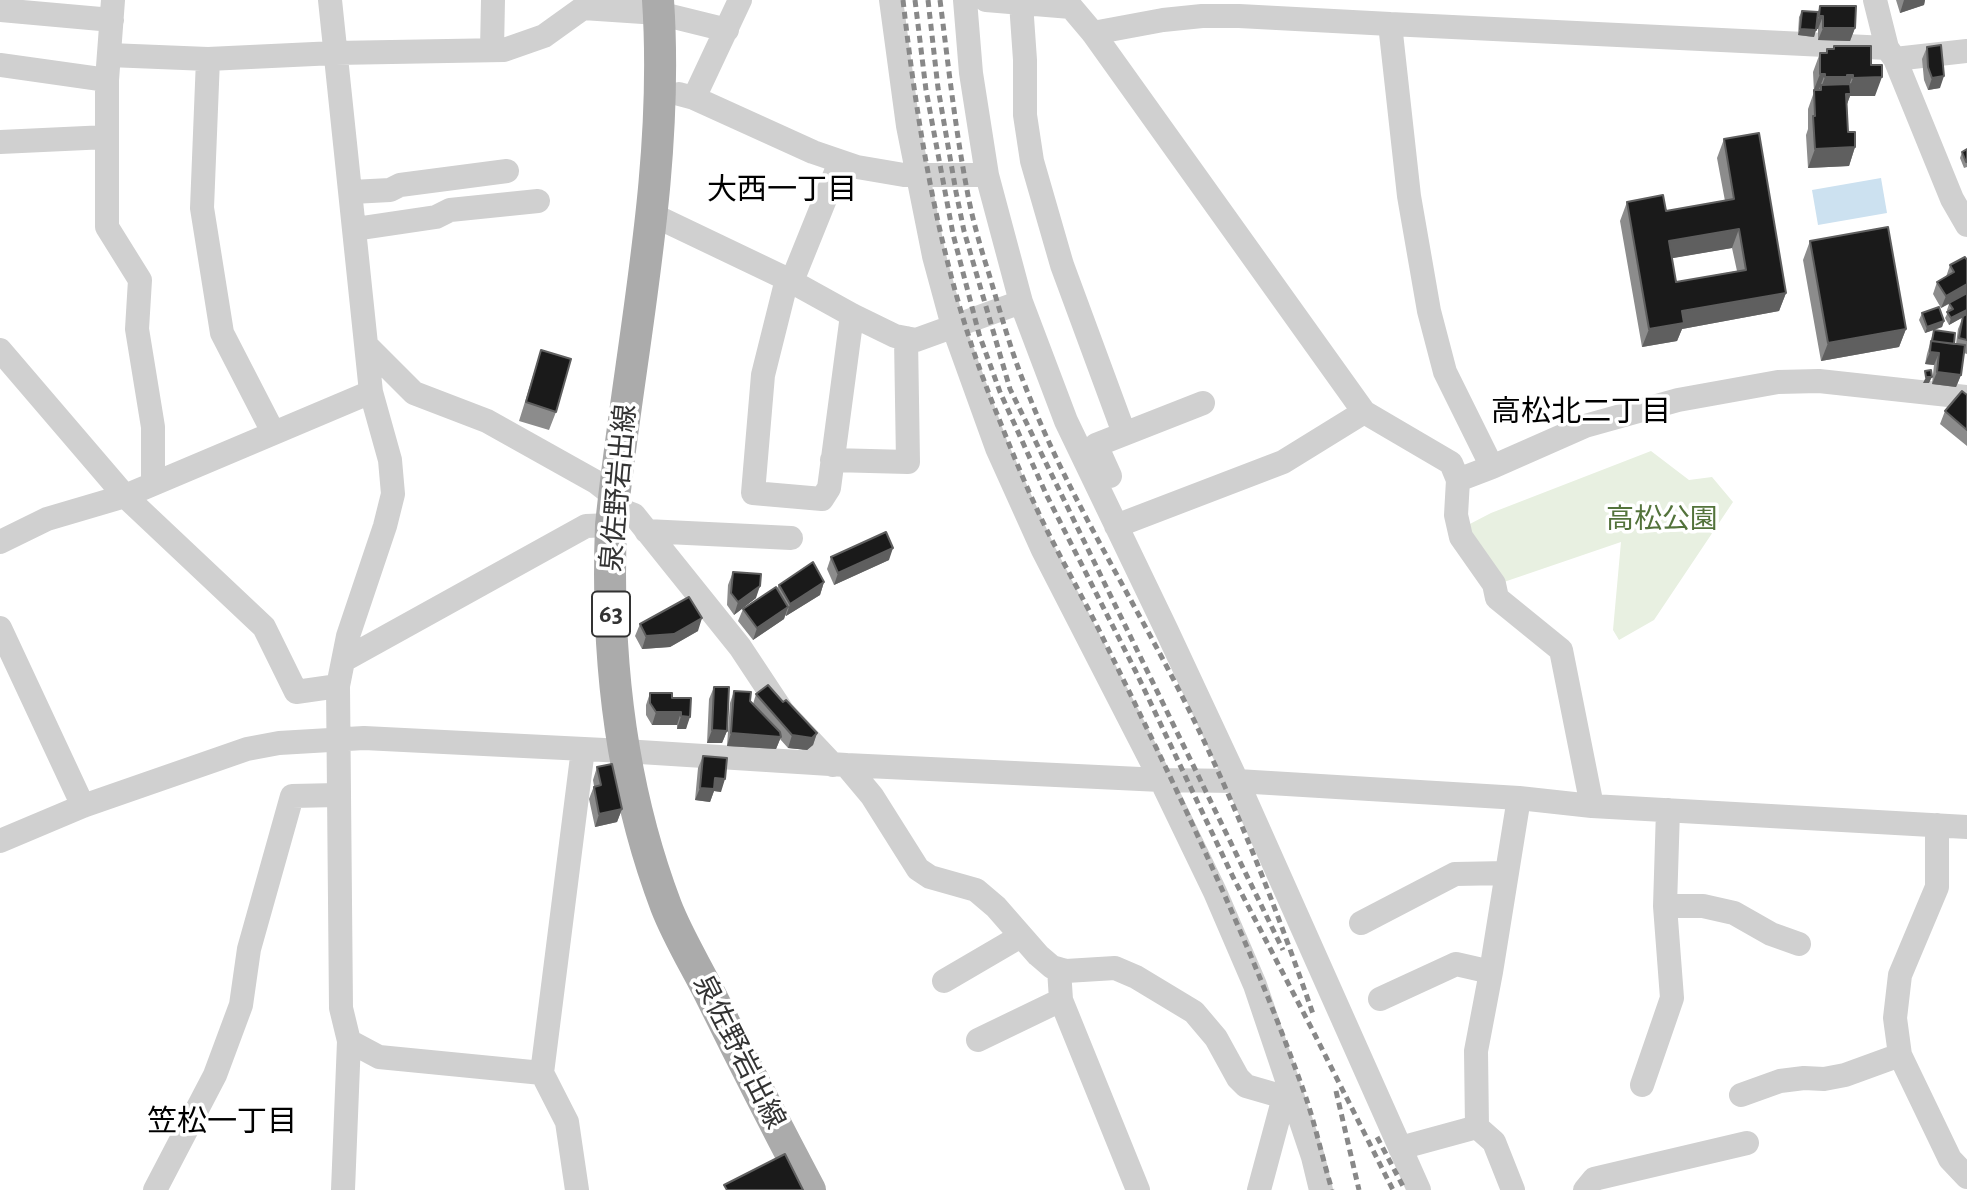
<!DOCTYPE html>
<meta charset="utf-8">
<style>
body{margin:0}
canvas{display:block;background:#fff}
</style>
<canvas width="1967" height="1190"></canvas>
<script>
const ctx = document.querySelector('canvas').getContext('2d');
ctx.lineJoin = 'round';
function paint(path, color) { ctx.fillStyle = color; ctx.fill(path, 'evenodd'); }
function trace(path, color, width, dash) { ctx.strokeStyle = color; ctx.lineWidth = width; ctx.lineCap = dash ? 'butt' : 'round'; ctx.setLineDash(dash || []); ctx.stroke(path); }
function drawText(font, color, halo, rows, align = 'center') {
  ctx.font = font + ' "Alegreya Sans","Noto Sans JP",sans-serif'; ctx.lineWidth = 7; ctx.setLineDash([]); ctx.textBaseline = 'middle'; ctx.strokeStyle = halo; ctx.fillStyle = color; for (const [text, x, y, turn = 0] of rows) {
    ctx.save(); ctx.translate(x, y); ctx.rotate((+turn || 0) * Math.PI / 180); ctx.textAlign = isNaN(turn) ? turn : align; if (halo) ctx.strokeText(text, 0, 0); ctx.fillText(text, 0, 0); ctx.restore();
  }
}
paint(new Path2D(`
 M1651,451L1689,480L1712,477L1733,502L1654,620L1619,640L1613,630L1621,542L1501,583L1464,527L1491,513Z`), '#e8f0e1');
paint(new Path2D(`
 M1881,178L1887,213L1818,225L1812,190Z`), '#cce1f0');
trace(new Path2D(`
 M113,0L107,80V227L140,280L137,329L153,427V483
 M330,0L371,392L390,460L393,494L385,526L348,636L338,686L341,1008L349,1041L343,1190
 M891,0L908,126L934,256L953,326L997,448L1043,550L1161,780L1215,892L1255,985L1313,1157L1321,1190
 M965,0L971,73L987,175L1021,302L1066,421L1166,629L1237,781L1419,1190
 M986,0L1071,7L1093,33L1364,412L1451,463L1458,480L1456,515L1461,537L1494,584L1497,598L1561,650L1592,806
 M1875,0L1887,48L1895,59L1967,51
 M1021,3L1025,60V115L1032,161L1062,265L1124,433
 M0,10L112,20
 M1390,24L1887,48
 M1093,33L1163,20L1202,16H1239L1390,24L1409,196L1429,311L1445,372L1492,467L1458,480
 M492,50L493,0
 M109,55L208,59L335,53L504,50L544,36L583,8L658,13L727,30
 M208,59L202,208L222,333L273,432
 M1895,59L1952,199L1967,225
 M0,65L107,80
 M679,94L694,98L740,0
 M694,98L813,152L857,167L904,175H987
 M0,142L107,137
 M352,192L390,190L400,185L507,171
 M651,214L787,279L852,315L895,336L916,340L1021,302
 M355,229L436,217L450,210L538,201
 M787,279L763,375L753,493L822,499L829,488L852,315
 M792,281L840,162
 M367,346L414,393L487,421L596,482L614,496
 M0,350L125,496L264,627L296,692L338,686
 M832,460L908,462L906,338
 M1492,467L1585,426L1678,400L1778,382L1819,381L1967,397
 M1110,476L1096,445L1203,403
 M613,507L634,515L740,647L783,712L833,765
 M1116,526L1283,462L1364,412
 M646,531L791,538
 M0,542L47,519L125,496L371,392
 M0,628L83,806
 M344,660L586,526L611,525
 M846,765L872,796L918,869L930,877L976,890L996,907L1038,955L1052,967L1066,971L1115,968L1136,977L1194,1012L1216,1038L1238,1078L1246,1086L1284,1097L1291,1092
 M1937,825V887L1900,975L1895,1018L1900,1055L1950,1159L1967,1177
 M0,841L83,806L247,749L279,743L364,738L624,751L846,765L1161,780L1237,781L1519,798L1592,806L1967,827
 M1665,906H1703L1734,913L1771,934L1799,944
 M1361,923L1455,874L1507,873
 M1059,969L1061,1000L1138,1190
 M944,981L1021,936
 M1380,999L1456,964L1491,972
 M978,1040L1061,1000
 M349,1041L379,1057L542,1073
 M1642,1085L1672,998L1665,906L1668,810
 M1741,1095L1780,1081L1804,1078L1824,1079L1845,1075L1900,1055
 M1400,1148L1477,1127
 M155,1190L215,1075L241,1005L249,949L292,796L338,795
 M577,1190L567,1122L542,1073L583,749
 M1259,1190L1284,1097
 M1513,1190L1494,1142L1477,1127L1476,1051L1491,972L1519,798
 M1585,1190L1594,1179L1747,1143`), '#d0d0d0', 24);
trace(new Path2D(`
 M658,0C670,176 629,350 611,525C606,653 620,785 666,906C678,937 696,966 711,996C743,1061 776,1126 810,1190`), '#ababab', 32);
trace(new Path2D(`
 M903,0C918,134 941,272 991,399C1005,434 1019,470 1035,505C1054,547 1078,588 1099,630C1173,781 1247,933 1304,1092C1315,1123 1322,1157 1332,1190
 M915,0L926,90L953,234L979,334L1000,392L1047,496L1136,672L1233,877L1314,1033L1393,1190
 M928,0L938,88L956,192L964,231L1010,389L1283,950
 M940,0C948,63 955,127 967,190C972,218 980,246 989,274C1000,311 1010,348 1024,383C1068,498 1135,601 1189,710C1238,809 1277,910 1313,1014
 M1336,1091L1359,1190
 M1377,1137L1405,1190`), '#888', 5, [7, 5]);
paint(new Path2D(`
 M1896,0H1925L1924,5L1900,13Z
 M1820,6L1855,28L1850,41L1818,40V29H1816L1814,37L1798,35L1799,17L1802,11L1818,12Z
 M1834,46L1871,65L1875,96H1850L1847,104L1848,132L1855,147L1849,166L1808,168L1806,135L1808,129V109L1814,92L1813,72L1820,53H1826L1827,49H1833Z
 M1927,47L1940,88L1928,90L1924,80L1922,59Z
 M1724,139L1786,293L1779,311L1682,329L1677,341L1642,347L1620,221L1627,202L1666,211L1725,201L1717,158ZM1732,248L1737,271L1676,282L1672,258Z
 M1967,149V167L1964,168L1960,158L1962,152Z
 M1810,241L1906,329L1899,347L1821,361L1803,260Z
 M1967,260V354L1964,353L1961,375L1956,387L1932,384L1934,365L1925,364L1927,354L1934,330L1954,344H1956L1958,329L1963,317L1949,325L1945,318L1948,312L1947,310L1949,304L1941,308L1933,294L1937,282L1946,277L1950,265Z
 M1922,313L1944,321L1942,327L1925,333L1919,320Z
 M541,350L556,412L549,430L519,421Z
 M1967,395V446L1940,424L1945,411Z
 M831,557L889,560L834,585L827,569Z
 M733,572L756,598L734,615L727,605L728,585Z
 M824,582L820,595L786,616L785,615L784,619L753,640L738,621L743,609L777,588L779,585Z
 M640,624L698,631L670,647L642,649L635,636Z
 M714,687L727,731L722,743H707L709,699Z
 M734,691L753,704L756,694L783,702L817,733L813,745L807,750L788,748L780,739L776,749L727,746L730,703Z
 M650,693L672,698H691L686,729H677V725H652L646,715V705Z
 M703,756L721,792L714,791L710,802L695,800L698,768Z
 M597,767L622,809L617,822L595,827L589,799L594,786L593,780Z`), '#8c8c8c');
paint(new Path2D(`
 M1904,0H1925L1924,5L1900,13Z
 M1819,16H1823L1818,29H1815Z
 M1823,28H1855L1850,41L1818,40Z
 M1800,29L1816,30L1814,37L1798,35Z
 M1820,74H1825L1818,92H1813Z
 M1847,75H1853L1846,93L1818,96L1825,77Z
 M1944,76L1940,88L1928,90L1932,78Z
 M1882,77L1875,96H1850L1844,112H1840L1853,78Z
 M1855,147L1849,166L1808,168L1815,149Z
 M1739,229L1732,248L1662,260L1669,241Z
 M1967,284V293L1941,308L1946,296Z
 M1786,293L1779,311L1682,329L1677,341L1642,347L1649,329L1682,311Z
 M1967,310V315L1949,325L1951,318Z
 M1944,321L1942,327L1925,333L1927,327Z
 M1906,329L1899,347L1821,361L1828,343Z
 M1930,352L1939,353L1934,365L1925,364Z
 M1937,372L1961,375L1956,387L1932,384Z
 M1926,377H1932L1929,383H1923Z
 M893,548L889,560L834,585L838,573Z
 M824,582L820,595L786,616L790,604Z
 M760,586L756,598L734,615L738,602Z
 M788,607L784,619L753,640L757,628Z
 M702,618L698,631L670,647L642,649L646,636Z
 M656,712H681L677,725H652Z
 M681,716L690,717L686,729H677Z
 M712,730L727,731L722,743H707Z
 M731,733L781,737L776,749L727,746Z
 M817,733L813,745L807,750L788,748L792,735Z
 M715,778L725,779L721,792L714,791L710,802L695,800L700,788Z
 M622,809L617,822L595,827L599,814Z`), '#5f5f5f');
const building = new Path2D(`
 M1820,6H1856L1855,28H1823V16H1819Z
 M1802,11L1818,12L1816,30L1800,29Z
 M1941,45L1944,76L1932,78L1928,67L1927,47Z
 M1834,46H1871V65H1882V77L1853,78V75H1847V77H1825V74H1820V53H1827V49H1834Z
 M1850,84L1851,94H1846L1848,132H1855V147L1815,149L1813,116H1815L1814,90H1821V85Z
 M1759,133L1786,293L1682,311L1684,323L1649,329L1627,202L1663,195L1666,211L1734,199L1724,139ZM1739,229L1746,270L1676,282L1669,241Z
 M1967,149V162H1966L1962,152Z
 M1888,227L1906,329L1828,343L1810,241Z
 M1965,257L1967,260V284L1946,296L1937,282L1954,272L1950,265Z
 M1967,293V310L1951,318L1947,312L1953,309L1949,303Z
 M1939,307L1944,321L1927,327L1922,313Z
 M1967,314V340L1959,338L1963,316Z
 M1934,330L1955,333L1954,344L1932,341Z
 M1931,341L1965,345L1961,375L1937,372L1939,353L1930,352Z
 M541,350L571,359L556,412L526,402Z
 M1931,370L1932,377H1926L1925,371Z
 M1962,391L1967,395V430L1945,411Z
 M886,532L893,548L838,573L831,557Z
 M813,562L824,582L790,604L779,585Z
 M733,572L761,574L760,586L738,602L731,593Z
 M776,587L788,607L757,628L743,609Z
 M689,597L702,618L674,634L646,636L640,624Z
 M768,685L783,702L786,700L817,733L812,738L792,735L756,694Z
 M714,687H729L727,731L712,730Z
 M734,691L751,692L750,701L780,732L781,737L731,733Z
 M650,693H672V698H691L690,717L681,716V712H656L650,703Z
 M703,756L727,758L725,779L715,778L714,789L700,788Z
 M612,764L622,809L599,814L594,787L601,785L597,767Z
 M785,1154L803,1190H727L724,1185Z`);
paint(building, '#1a1a1a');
trace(building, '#5f5f5f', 2);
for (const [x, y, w] of [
 [611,614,38]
]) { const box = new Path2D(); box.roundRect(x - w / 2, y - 22.5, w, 45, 5); ctx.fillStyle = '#fff'; ctx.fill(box); trace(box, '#333', 2); }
drawText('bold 26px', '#333', null, [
 ["63",611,614]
]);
drawText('28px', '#333', '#fff', [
 ["泉佐野岩出線",619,488,-85],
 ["泉佐野岩出線",739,1052,63]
]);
drawText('28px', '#53733b', '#fff', [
 ["高松公園",1662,520]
]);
drawText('30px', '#000', '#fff', [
 ["大西一丁目",782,190],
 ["高松北二丁目",1581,412],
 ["笠松一丁目",222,1122]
]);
</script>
